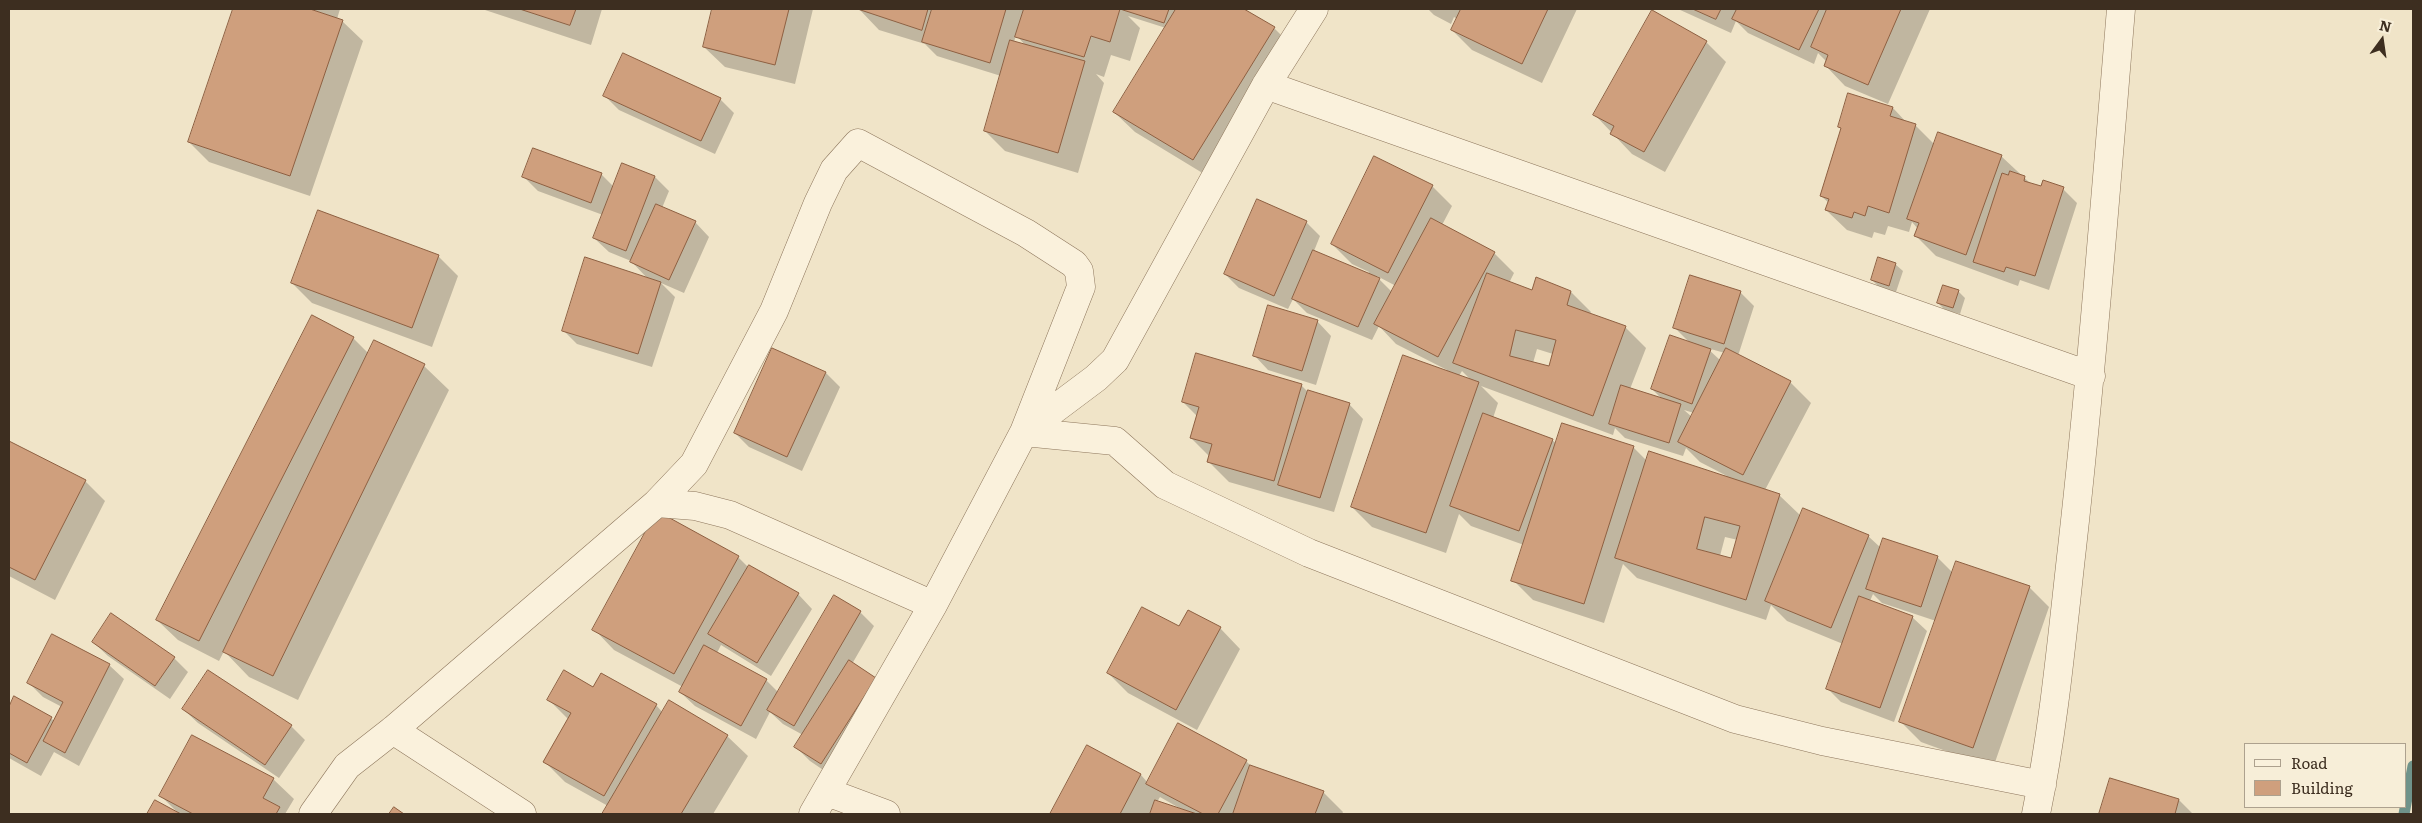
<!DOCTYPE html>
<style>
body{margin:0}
#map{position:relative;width:2422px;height:823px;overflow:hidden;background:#f0e4c8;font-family:Literata,serif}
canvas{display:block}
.frame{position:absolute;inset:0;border:10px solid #3d2e20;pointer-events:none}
.legend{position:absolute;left:2244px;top:743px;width:162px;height:65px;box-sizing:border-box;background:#f7eed8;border:1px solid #ada18e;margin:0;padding:6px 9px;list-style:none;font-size:15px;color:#3d2e20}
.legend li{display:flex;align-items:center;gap:10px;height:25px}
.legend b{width:25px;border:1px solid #ada18e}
.north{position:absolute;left:2357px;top:15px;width:50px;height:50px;-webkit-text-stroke:4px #f7eed8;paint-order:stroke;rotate:14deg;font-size:14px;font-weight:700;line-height:20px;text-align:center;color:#3d2e20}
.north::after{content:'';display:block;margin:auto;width:18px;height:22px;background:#3d2e20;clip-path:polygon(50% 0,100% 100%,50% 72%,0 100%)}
</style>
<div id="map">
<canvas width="2422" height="823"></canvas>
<div class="frame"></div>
<ul class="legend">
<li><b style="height:6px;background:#faf1dc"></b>Road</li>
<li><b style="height:14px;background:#cf9f7d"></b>Building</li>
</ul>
<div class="north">N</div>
</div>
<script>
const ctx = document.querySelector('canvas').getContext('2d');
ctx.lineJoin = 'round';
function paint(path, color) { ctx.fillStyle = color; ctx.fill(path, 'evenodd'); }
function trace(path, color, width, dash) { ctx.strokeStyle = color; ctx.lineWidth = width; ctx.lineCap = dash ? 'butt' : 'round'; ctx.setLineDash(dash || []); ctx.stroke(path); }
paint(new Path2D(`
 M234,9H340L337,19L342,21L363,41L310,196L209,162L189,142Z
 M482,9H602L591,45Z
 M714,9H813L795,84L725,67L704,47Z
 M859,9H1241L1274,28L1294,48L1214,180L1135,132L1114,112L1166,28L1128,16L1140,28L1130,61L1111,55L1104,77L1096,74L1104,83L1078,173L1005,151L985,131L1001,76L937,56L925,44L879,30ZM1016,35L1026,46L1014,42Z
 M1428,9H1577L1542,83L1472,50L1452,30L1457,19L1454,17L1451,24L1434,15Z
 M1678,9H1930L1888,104L1845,86L1825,65L1827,62L1818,53L1814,64L1748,33L1736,21L1731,33Z
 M1706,42L1726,62L1665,172L1632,154L1595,115Z
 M605,96L720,99L734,113L715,154L619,110Z
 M1893,108L1907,123L1915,125L1934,144L2001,156L2031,184L2042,188L2063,189L2077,203L2049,290L2020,280L2018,286L1936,256L1916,236L1918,229L1912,222L1909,232L1888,226L1885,235L1874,232L1872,238L1847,230L1826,210L1829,203L1821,196L1842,129L1839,126Z
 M601,174L614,187L655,177L669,191L662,208L695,222L709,237L684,293L661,283L675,297L652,367L577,344L563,330L648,279L631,261L609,252L594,238L603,215L538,191L524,177Z
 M1432,186L1452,206L1442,225L1494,253L1514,273L1509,283L1532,291L1571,292L1591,312L1590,314L1625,327L1646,348L1630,389L1663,400L1652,389L1691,344L1675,328L1740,292L1754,306L1738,356L1790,382L1811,403L1765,490L1779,495L1801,516L1868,536L1881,548L1937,557L1953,573L2029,587L2049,607L1993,768L1921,742L1901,722L1936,621L1882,603L1873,594L1870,601L1912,617L1927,631L1894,722L1841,702L1827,688L1843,644L1787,621L1771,605L1766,620L1637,578L1623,564L1604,623L1533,600L1513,580L1524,545L1471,526L1459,514L1446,553L1372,527L1352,507L1447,370L1396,344L1379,326L1372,340L1307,313L1293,299L1288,309L1239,288L1225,274L1306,222L1320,236L1314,251L1368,274L1369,272L1352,264L1332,244ZM1377,276L1396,286L1392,292L1377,277ZM1707,348L1725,353L1721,361ZM1537,349L1553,354L1550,367L1533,363ZM1462,371L1472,381L1459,376ZM1481,386L1613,435L1615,428L1625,438L1683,456L1686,448L1700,462L1727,476L1647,461L1634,448L1563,425L1557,444L1552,440L1493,418L1498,403ZM1684,410L1694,413L1692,417ZM1725,537L1738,540L1732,559L1720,556Z
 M438,256L458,276L432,347L312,303L292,283Z
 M1895,264L1903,271L1896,292L1879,287L1872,280Z
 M1958,291L1965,298L1960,314L1945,310L1938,303Z
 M1317,321L1331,336L1316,385L1268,370L1254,355Z
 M353,338L369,354L424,366L449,390L298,700L249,677L224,651L219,661L178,640L157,620Z
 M826,373L840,387L802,471L749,447L735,433Z
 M1301,385L1308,392L1349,404L1363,419L1334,512L1229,482L1209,462L1210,457L1191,438L1197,416L1183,402Z
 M9,442L85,481L105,501L55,600L9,576Z
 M738,557L749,568L798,594L812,609L771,676L721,645L717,653L766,680L779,693L860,612L874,626L852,664L875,679L835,778L810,761L796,747L803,735L783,724L770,712L756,739L695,706L680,692L683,687L614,650L594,629Z
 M1179,628H1220L1240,649L1197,730L1128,693L1108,673Z
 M93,642L174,658L188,672L170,699L108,656Z
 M109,665L124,679L79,766L54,752L41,776L9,758V710L15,698L55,721L62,707L43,697L29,683Z
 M594,689L656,705L663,713L670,702L727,736L748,756L713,814H603L608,806L565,782L545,762L569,720L549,700Z
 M183,709L291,726L305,740L279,778L198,723Z
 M1087,747L1141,775L1148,783L1246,761L1253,768L1323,792L1343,812L1342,814H1052ZM1160,797L1181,809V810L1157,802Z
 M273,779L294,799L285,814H149L155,802L178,813L161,796Z
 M2111,780L2179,800L2193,814H2100Z`), '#0003');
trace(new Path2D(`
 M2404,814L2413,766`), '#6f938a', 11);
const building = new Path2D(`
 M233,9H310L343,20L290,176L188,142Z
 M520,9H576L570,25Z
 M712,9H789L775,65L703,47Z
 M858,9H928L922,30Z
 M932,9H1006L990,63L922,42Z
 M1024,9H1120L1110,42L1091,36L1084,57L1015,37Z
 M1124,9H1169L1164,23L1123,10Z
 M1176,9H1244L1275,27L1193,160L1113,112Z
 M1461,9H1548L1522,64L1451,30Z
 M1693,9H1721L1716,19Z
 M1737,9H1819L1799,50L1732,19Z
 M1827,9H1901L1868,85L1824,66L1828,55L1811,47Z
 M1652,10L1707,41L1644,152L1610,134L1614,126L1593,115Z
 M1010,40L1085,61L1058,153L984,131Z
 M623,53L721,98L701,141L603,96Z
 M1848,93L1893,107L1890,116L1916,124L1889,213L1868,206L1865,216L1854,212L1852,218L1825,210L1829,199L1820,196L1841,128L1838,127Z
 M1938,132L2002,155L1966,255L1914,236L1919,223L1907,219Z
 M533,148L602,173L591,203L522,177Z
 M1374,156L1433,185L1388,273L1331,244Z
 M622,163L655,176L626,251L593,238Z
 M2010,171L2025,176L2024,181L2041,186L2043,180L2064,187L2035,276L2006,267L2004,272L1973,262L2002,173L2008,175Z
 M1257,199L1307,221L1274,296L1224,274Z
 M656,204L696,221L669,280L630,262Z
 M318,210L439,255L412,328L291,283Z
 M1431,218L1495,252L1438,357L1374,324Z
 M1313,250L1380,278L1358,327L1292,299Z
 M585,257L661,282L638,354L562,331Z
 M1878,257L1896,263L1889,286L1871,280Z
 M1487,273L1532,290L1536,277L1571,291L1567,305L1626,326L1593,416L1453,363ZM1516,330L1556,340L1549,366L1510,356Z
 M1690,275L1741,291L1724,344L1673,328Z
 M1943,285L1959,290L1953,308L1937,303Z
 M1268,305L1318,320L1302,371L1253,356Z
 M312,315L354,337L199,641L156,620Z
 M1670,335L1711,349L1692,404L1651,389Z
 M374,340L425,364L273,676L223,652Z
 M772,348L826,372L787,457L734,433Z
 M1726,348L1791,381L1743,475L1678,442Z
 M1196,353L1302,384L1274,481L1207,462L1212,444L1190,438L1199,407L1182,402Z
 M1403,355L1479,382L1426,533L1351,507Z
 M1621,385L1681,404L1669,443L1609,424Z
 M1308,390L1350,403L1320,498L1278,485Z
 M1483,413L1553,439L1519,531L1450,506Z
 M1562,423L1634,446L1584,604L1511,581Z
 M9,441L86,480L35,580L9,567Z
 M1649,451L1780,494L1746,600L1615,558ZM1705,517L1740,526L1731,558L1697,549Z
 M1803,508L1869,535L1831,628L1765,601Z
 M657,511L739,556L674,674L592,630Z
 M1883,538L1938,556L1921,607L1866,589Z
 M1956,561L2030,586L1973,748L1899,722Z
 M749,565L799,593L757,663L708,634Z
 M834,595L861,611L794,726L767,710Z
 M1859,596L1913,616L1880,708L1826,689Z
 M1142,607L1179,626L1188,610L1221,627L1176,710L1107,673Z
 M111,613L175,657L155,686L92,642Z
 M52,634L110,664L65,753L43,741L63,702L27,683Z
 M704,645L767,679L741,726L679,692Z
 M849,660L876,678L821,764L794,747Z
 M208,670L292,725L265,765L182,709Z
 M564,670L593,687L601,673L657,704L604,796L543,762L571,713L547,700Z
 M14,696L52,717L27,763L9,753V707Z
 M669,700L728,735L681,814H602Z
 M1178,723L1247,760L1218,814H1203L1146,784Z
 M192,735L274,778L263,798L280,807L276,814H193L159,796Z
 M1087,745L1141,774L1120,814H1050Z
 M1250,765L1324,791L1315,814H1233Z
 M2110,778L2179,799L2175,814H2099Z
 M155,800L181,814H147Z
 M1155,800L1197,814H1150Z
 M394,807L404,814H389Z`);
paint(building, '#cf9f7d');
trace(building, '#8d5f41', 1);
const street = new Path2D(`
 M1266,85L2091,376
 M657,503L694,464L774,311L818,203L834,170L858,143L1026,233L1074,264L1079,271L1081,287L1024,432L1115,441L1165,485L1309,553L1735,719L1822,741L2042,785
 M393,730L522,814
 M827,792L886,814
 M313,814L347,766L393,730L657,503L695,506L730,515L933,605
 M813,814L933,605L1024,432L1096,378L1115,360L1266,85L1314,9
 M2036,814C2054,727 2062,636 2072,548C2092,369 2106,189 2121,9`);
trace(street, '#8d765c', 29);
trace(street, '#faf1dc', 28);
</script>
